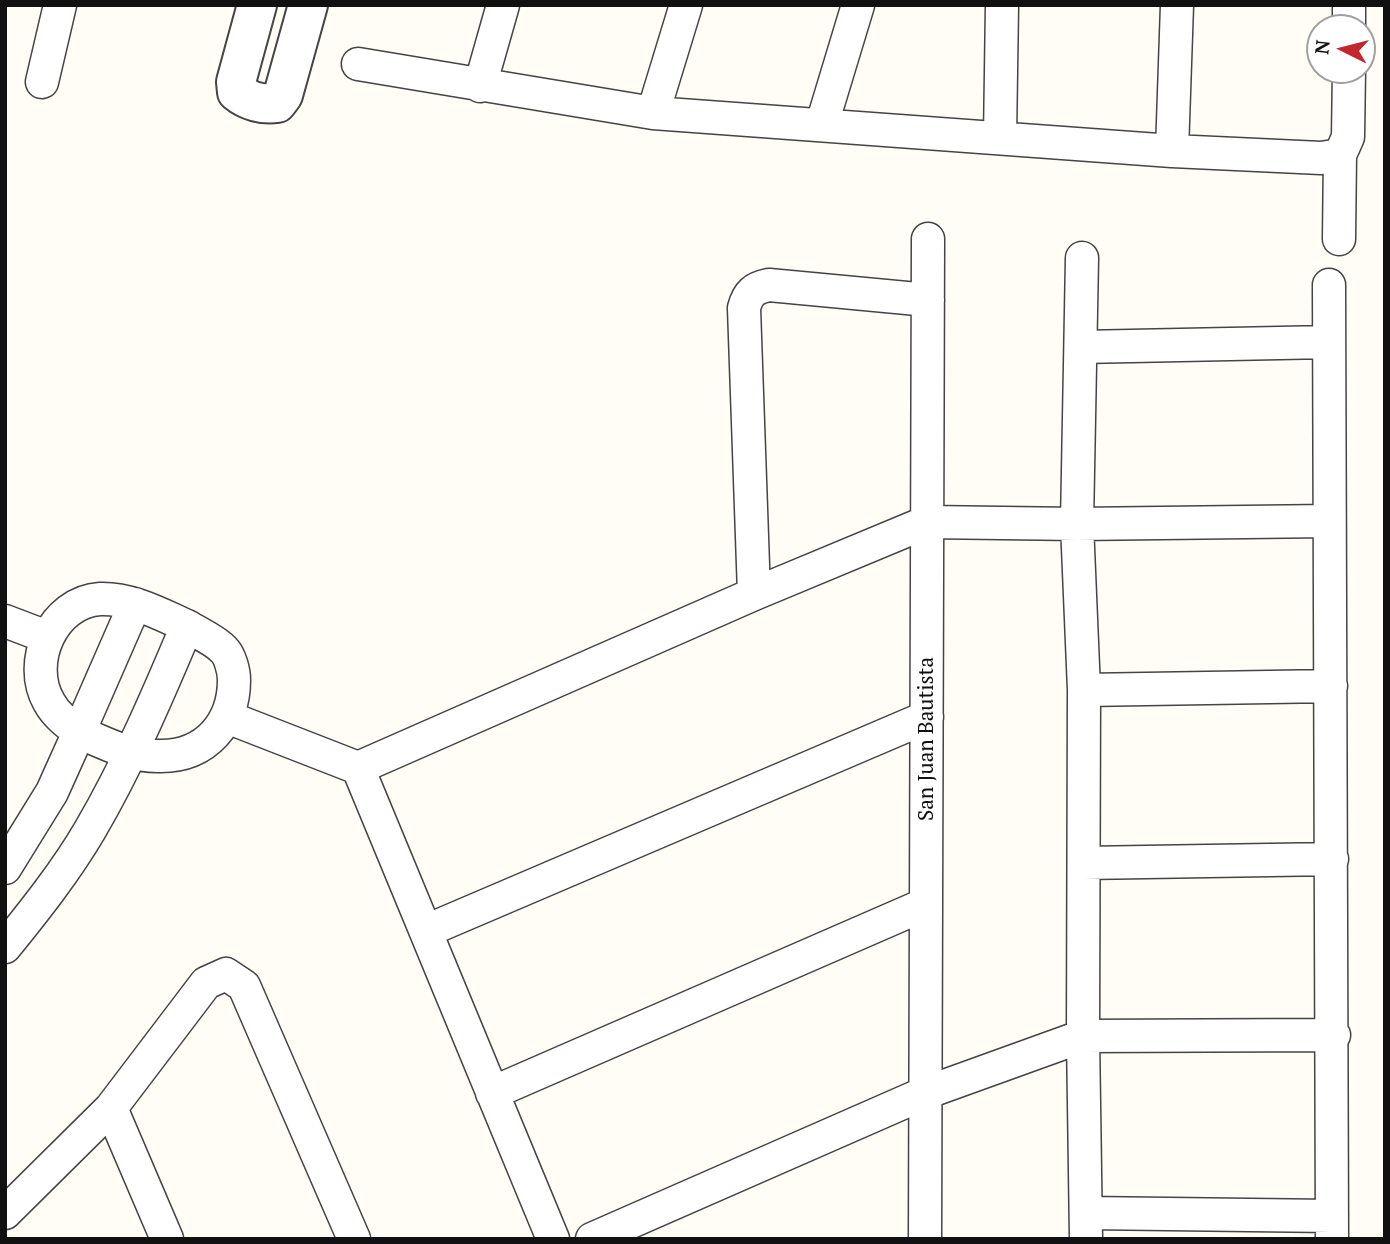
<!DOCTYPE html>
<style>
body{margin:0}
#map{position:relative;width:1390px;height:1244px;overflow:hidden;background:#fffdf5;font-family:"PT Serif",serif}
canvas{display:block}
.frame{position:absolute;inset:0;border:7px solid #111;pointer-events:none}
.north{position:absolute;left:1306px;top:14px;width:70px;height:70px;box-sizing:border-box;background:#fff;border:2px solid #a0a0a0;border-radius:50%;rotate:276deg;font-size:19px;font-weight:700;line-height:28px;text-align:center;color:#111}
.north::after{content:'';display:block;margin:auto;width:24px;height:32px;background:#c4262e;clip-path:polygon(50% 0,100% 100%,50% 72%,0 100%)}
</style>
<div id="map">
<canvas width="1390" height="1244"></canvas>
<div class="frame"></div>
<div class="north">N</div>
</div>
<script>
const ctx = document.querySelector('canvas').getContext('2d');
ctx.lineJoin = 'round';
function trace(path, color, width, dash) { ctx.strokeStyle = color; ctx.lineWidth = width; ctx.lineCap = dash ? 'butt' : 'round'; ctx.setLineDash(dash || []); ctx.stroke(path); }
function drawText(font, color, halo, rows, align = 'center') {
  ctx.font = font + ' "PT Serif",serif'; ctx.lineWidth = 7; ctx.setLineDash([]); ctx.textBaseline = 'middle'; ctx.strokeStyle = halo; ctx.fillStyle = color; for (const [text, x, y, turn = 0] of rows) {
    ctx.save(); ctx.translate(x, y); ctx.rotate((+turn || 0) * Math.PI / 180); ctx.textAlign = isNaN(turn) ? turn : align; if (halo) ctx.strokeText(text, 0, 0); ctx.fillText(text, 0, 0); ctx.restore();
  }
}
const minor = new Path2D(`
 M1349,28V5
 M358,64L653,113L1172,151L1321,158L1340,155L1348,137L1349,70
 M42,82L60,5
 M480,86L503,5
 M653,113L686,5
 M822,124L858,5
 M1000,138L1002,5
 M1172,151L1177,5
 M1339,239L1340,155
 M1329,285L1332,1239
 M1081,347L1329,342
 M754,594L744,308C748,293 754,288 769,285L928,300
 M135,604L79,732C106,744 131,757 161,756C206,756 234,723 234,680C234,671 230,656 224,650C215,640 198,633 187,626
 M5,621L47,637
 M1084,690L1331,686
 M227,717L358,768L754,594L927,522L1077,524L1329,521
 M358,768L553,1239
 M1084,863L1332,859
 M5,868L52,792L79,732C67,723 56,715 49,702C26,662 53,602 100,599C131,598 160,614 187,626C158,695 128,765 90,830C66,871 35,910 5,947
 M426,931L927,717
 M492,1093L926,904
 M5,1213L111,1108
 M1086,1213L1332,1216
 M167,1239L111,1108L206,983L226,974L244,986L354,1239
 M592,1239L925,1093L1083,1036L1084,690L1077,524L1082,258
 M925,1239L928,239
 M1086,1239L1083,1036L1334,1035`);
const tertiary = new Path2D(`
 M257,5L236,82L237,92C248,101 263,105 277,103L283,95L308,5`);
trace(minor, '#444', 35);
trace(tertiary, '#444', 42);
trace(minor, '#fff', 32);
trace(tertiary, '#fff', 38);
drawText('21px', '#111', '#fff', [
 ["San Juan Bautista",927,739,-90]
]);
</script>
